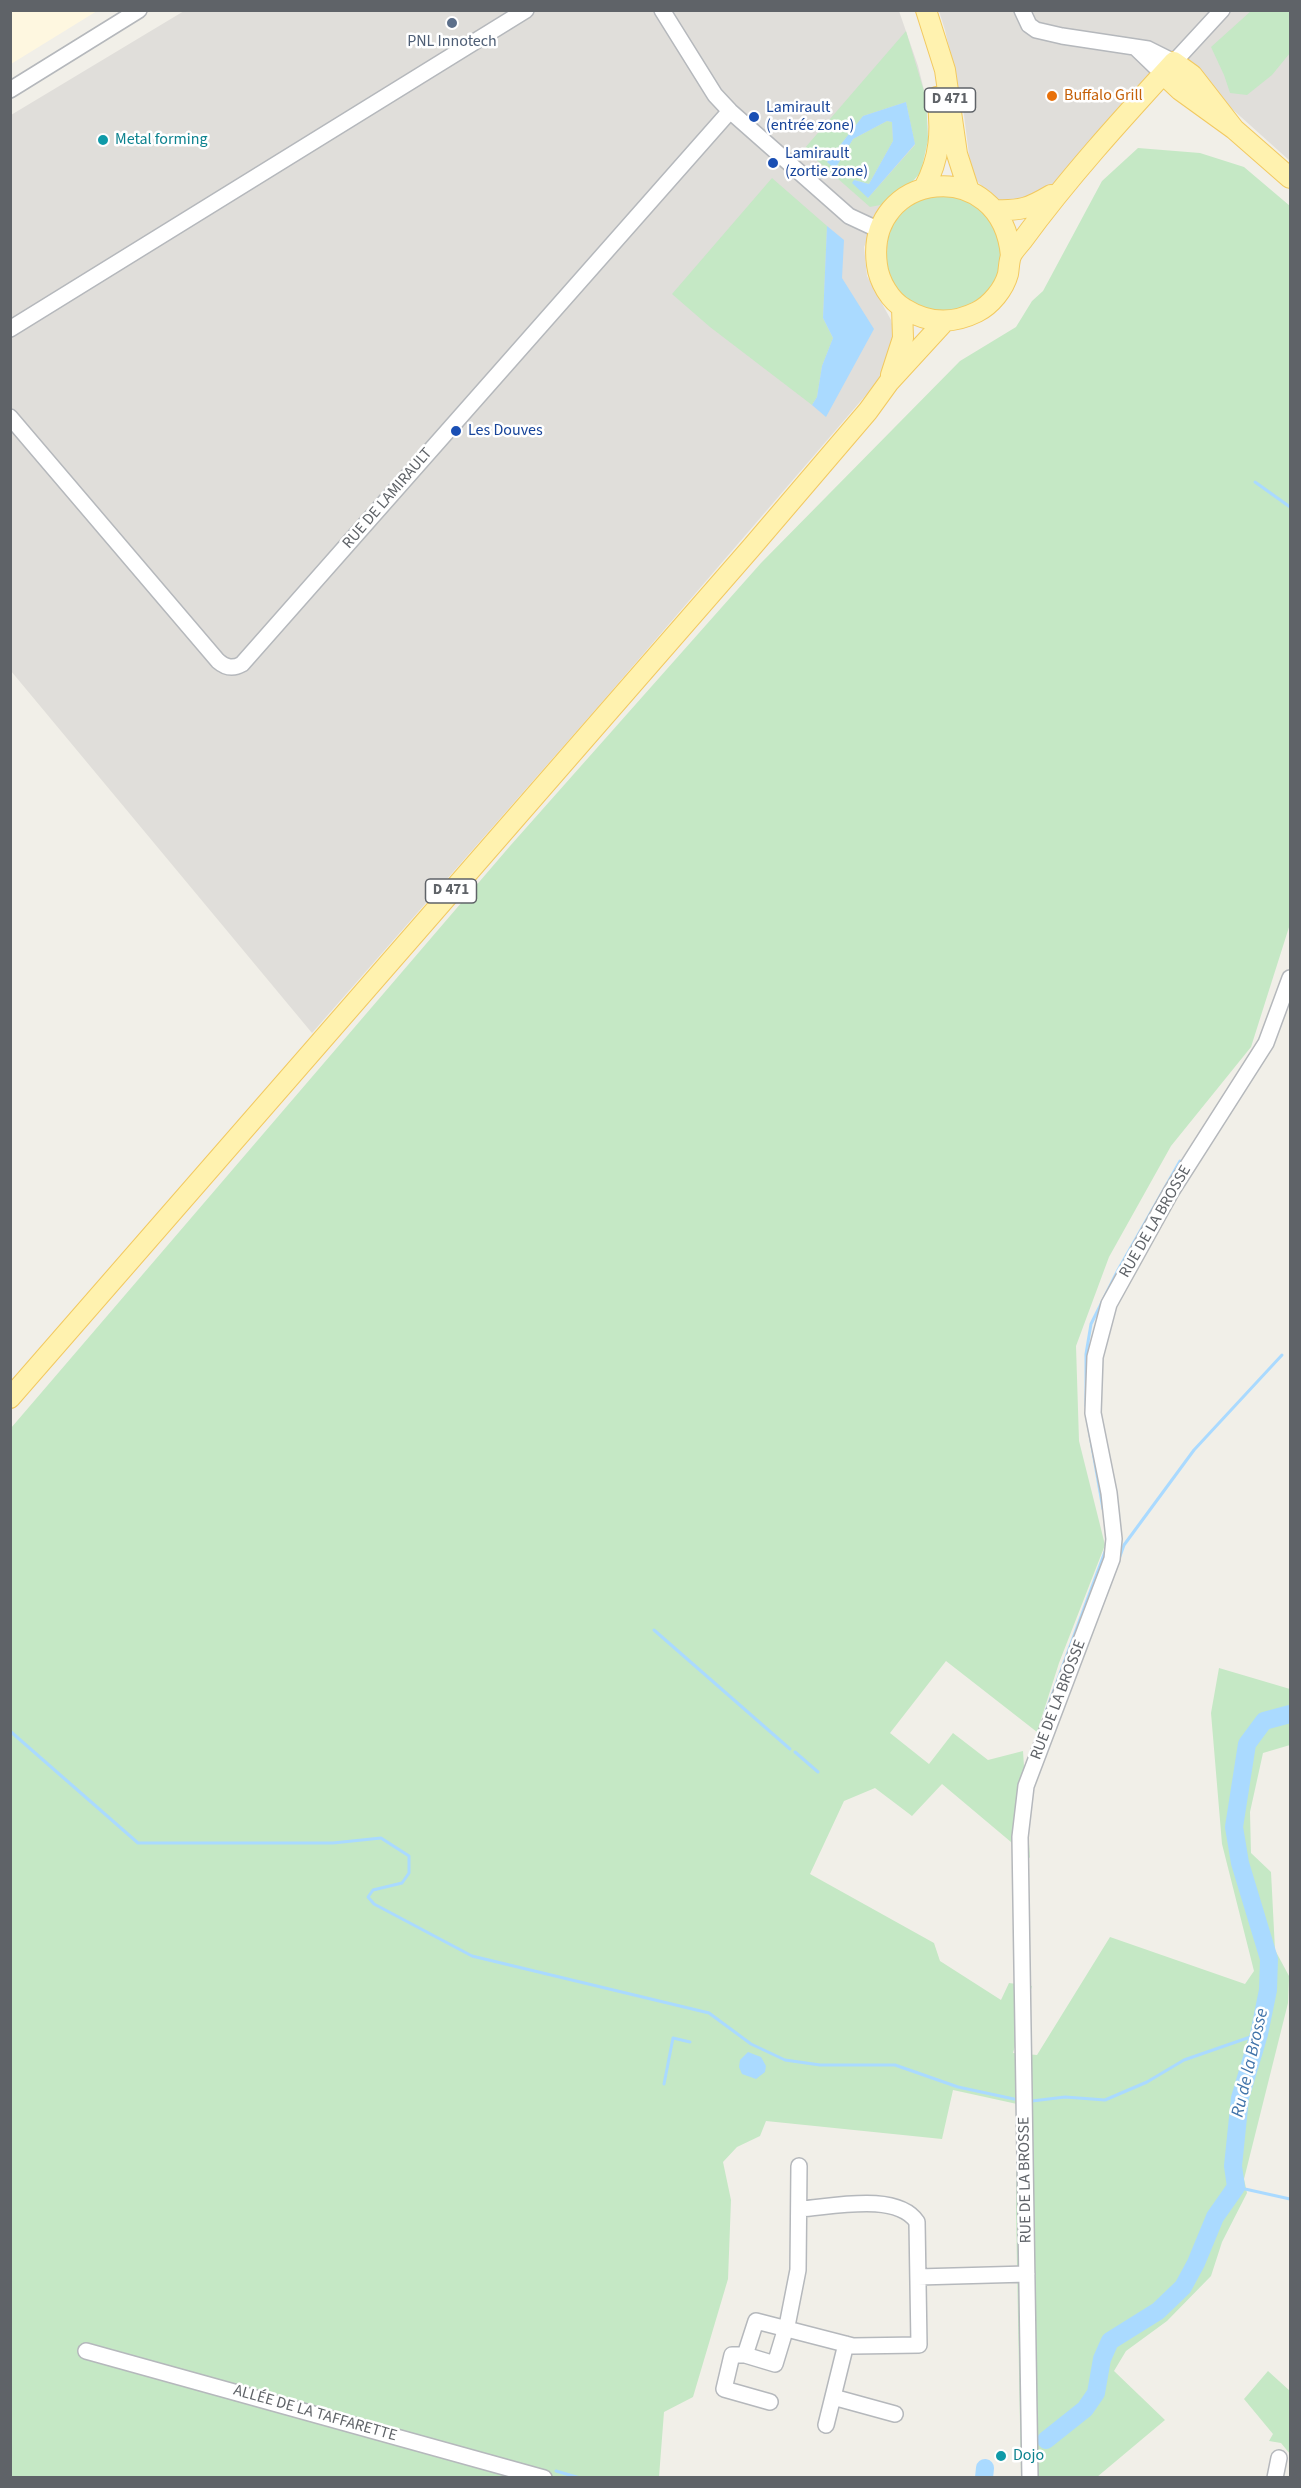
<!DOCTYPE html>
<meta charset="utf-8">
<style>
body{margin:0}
#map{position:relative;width:1301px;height:2488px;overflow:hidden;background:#f1efe8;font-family:"Source Sans 3",sans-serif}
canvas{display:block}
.frame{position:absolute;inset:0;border:12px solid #5f6368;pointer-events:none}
</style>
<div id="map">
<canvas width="1301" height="2488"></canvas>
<div class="frame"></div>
</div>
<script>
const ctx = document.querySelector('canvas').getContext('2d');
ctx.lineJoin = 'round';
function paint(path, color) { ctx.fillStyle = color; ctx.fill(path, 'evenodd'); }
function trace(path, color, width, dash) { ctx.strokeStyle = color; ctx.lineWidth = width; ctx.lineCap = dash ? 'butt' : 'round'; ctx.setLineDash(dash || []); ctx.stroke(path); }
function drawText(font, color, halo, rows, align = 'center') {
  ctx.font = font + ' "Source Sans 3",sans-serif'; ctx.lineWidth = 5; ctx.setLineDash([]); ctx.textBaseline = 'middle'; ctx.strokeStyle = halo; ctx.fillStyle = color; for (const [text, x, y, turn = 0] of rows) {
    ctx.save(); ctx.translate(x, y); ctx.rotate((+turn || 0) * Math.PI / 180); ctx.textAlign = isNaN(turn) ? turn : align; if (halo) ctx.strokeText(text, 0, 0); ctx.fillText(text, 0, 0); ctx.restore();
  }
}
paint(new Path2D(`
 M11,10H97V11L11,64Z`), '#fef7e0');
paint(new Path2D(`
 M184,11H899L918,66L926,98L928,140L906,189L872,228L864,247L867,276L891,320L897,343L891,360L878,381L596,709L312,1033L11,671V115Z
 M939,11H1290V161L1172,55L1059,183L1031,205L1001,206L977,181L970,163L964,115L945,30Z`), '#e0deda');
paint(new Path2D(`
 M1251,11H1290V53L1272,75L1247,95L1230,93L1224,75L1211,47Z
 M906,31L926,98L928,140L921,172L906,189L886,204L870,207L804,149ZM906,102L915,145L868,198L854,180L869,184L893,141L892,122L887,121L853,139L835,169L827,162L863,116Z
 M1138,148L1200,153L1244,167L1290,206V924L1251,1047L1171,1146L1109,1257L1076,1346L1079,1441L1105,1545L1059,1663L1037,1732L946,1661L890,1733L929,1764L953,1733L988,1760L1023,1751L1030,1858L942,1784L912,1816L875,1788L844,1801L810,1874L934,1943L940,1961L1001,2000L1009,1983L1032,1986L1013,2053L1037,2055L1110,1937L1245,1984L1254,1971L1222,1844L1211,1713L1219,1668L1290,1689V1745L1263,1753L1250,1812L1251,1853L1271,1872L1275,1950L1289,1976L1288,2003L1244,2179L1247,2193L1222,2242L1211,2276L1167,2321L1126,2351L1114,2371L1165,2420L1097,2477H1021L1016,2213L1017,2104L953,2090L942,2139L766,2121L760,2136L737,2147L723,2162L731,2200L728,2279L693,2397L664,2412L659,2477L11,2478V1428L510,846L761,563L960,361L1016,327L1032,301L1043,291L1102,181Z
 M772,178L827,226L823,318L833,338L822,366L817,397L812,405L710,327L672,294Z
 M952,195L988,212L1005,248L997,287L967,313L927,314L895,291L886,273L888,233L898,216L914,203L932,196Z
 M1268,2371L1290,2391V2454L1281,2443L1269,2441L1273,2434L1244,2399Z`), '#c5e8c5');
paint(new Path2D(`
 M906,102L915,144L868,198L852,183L854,180L869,184L893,141L892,122L887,121L853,139L835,169L827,162L863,116Z
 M827,226L844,240L842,278L874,329L826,417L812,405L817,397L822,366L833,338L823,318Z
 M748,2052L761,2057L766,2066L765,2072L756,2079L742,2074L739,2067L740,2060Z`), '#aadaff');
trace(new Path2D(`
 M1255,482L1290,507
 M1086,1406V1354L1091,1324L1118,1270L1180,1161
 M1087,1418L1103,1509
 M1119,1559L1124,1545L1194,1450L1282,1355
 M654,1630L790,1749
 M1045,1714L1106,1549
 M10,1731L138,1843H333L381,1838L409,1856V1873L402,1883L373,1890L368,1897L374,1904L472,1956L709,2013L751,2044L785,2060L820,2065H895L958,2087L1014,2099
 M795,1752L818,1772
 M664,2084L673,2038L690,2042
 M1032,2101L1065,2097L1105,2100L1147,2082L1184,2060L1259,2034
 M1236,2187L1290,2199
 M556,2471L580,2478`), '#aadaff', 3);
trace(new Path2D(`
 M1046,2440L1085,2409L1096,2393L1102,2359L1110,2341L1158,2311L1183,2287L1196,2263L1215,2217L1236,2187L1233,2166L1240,2098L1259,2034L1268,1990L1269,1959L1240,1863L1234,1827L1247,1744L1264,1721L1290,1714
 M984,2478L985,2468`), '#aadaff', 18);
const minor = new Path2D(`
 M662,10L715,95L730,111L849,216L879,230
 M1022,10L1029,25L1036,30L1062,36L1148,49L1174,62L1222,10
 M1135,47L1163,74
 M10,90L139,10
 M10,329L526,10
 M10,417L218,661C226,668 233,669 242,664L730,111
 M799,2166L798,2270L788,2321L775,2364L745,2355L756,2321L853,2346L919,2345L917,2222C897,2192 832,2207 800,2209
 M918,2277L1027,2274
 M86,2351L544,2478
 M745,2355H732L724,2389L770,2402
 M833,2397L895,2414
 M826,2425L846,2344
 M1030,2478L1020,1837L1026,1786L1112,1559L1114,1539L1109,1493L1093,1413L1095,1357L1109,1304L1171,1192L1266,1043L1290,978
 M1275,2478L1279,2458`);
const major = new Path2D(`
 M926,10L945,70L957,154L969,191
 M1163,74L1180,90L1234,129L1290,178
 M924,188C940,159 942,130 937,97
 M995,210C1021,211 1029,208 1051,195
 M1011,256C1002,153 864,171 877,265C879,281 890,301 905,309C929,324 953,324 977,312C991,305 1004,289 1008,274C1009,268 1009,261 1011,256C1013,251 1018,246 1022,241C1068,178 1121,120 1174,62L1192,75L1234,129
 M891,375L903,338L902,308
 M10,1398L751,548L868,411L889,382L944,322`);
trace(minor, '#b5b8bc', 18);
trace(major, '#f2c960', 22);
trace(minor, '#fff', 15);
trace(major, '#fff2af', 20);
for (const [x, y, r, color] of [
 [452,23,6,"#5c6f8a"],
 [1052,96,6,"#e8710a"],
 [754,117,6,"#1a4fb4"],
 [103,140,6,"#0f9aa8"],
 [773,163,6,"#1a4fb4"],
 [456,431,6,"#1a4fb4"],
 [1001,2456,6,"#0f9aa8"]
]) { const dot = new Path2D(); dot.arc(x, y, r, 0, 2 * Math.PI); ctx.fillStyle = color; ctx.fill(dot); trace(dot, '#fff', 2); }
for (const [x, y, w] of [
 [950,100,51],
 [451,891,51]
]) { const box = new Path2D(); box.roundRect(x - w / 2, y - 12, w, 24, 4.5); ctx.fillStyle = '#fff'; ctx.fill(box); trace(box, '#5f6368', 1.5); }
drawText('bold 15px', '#5f6368', null, [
 ["D 471",950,100],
 ["D 471",451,891]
]);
drawText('16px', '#4e5e75', '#fff', [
 ["PNL Innotech",452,42]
]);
drawText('16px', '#c56008', '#fff', [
 ["Buffalo Grill",1064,96]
], 'left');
drawText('16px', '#164399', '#fff', [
 ["Lamirault",766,108],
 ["(entrée zone)",766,126],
 ["Lamirault",785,154],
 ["(zortie zone)",785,172],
 ["Les Douves",468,431]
], 'left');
drawText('16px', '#0d838f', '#fff', [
 ["Metal forming",115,140],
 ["Dojo",1013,2456]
], 'left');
drawText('16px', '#5f6368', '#fff', [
 ["RUE DE LAMIRAULT",388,499,-49],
 ["RUE DE LA BROSSE",1156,1222,-60],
 ["RUE DE LA BROSSE",1059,1700,-69],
 ["RUE DE LA BROSSE",1026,2180,-91],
 ["ALLÉE DE LA TAFFARETTE",315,2414,16]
]);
drawText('italic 18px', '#4174aa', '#fff', [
 ["Ru de la Brosse",1251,2063,-77]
]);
</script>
